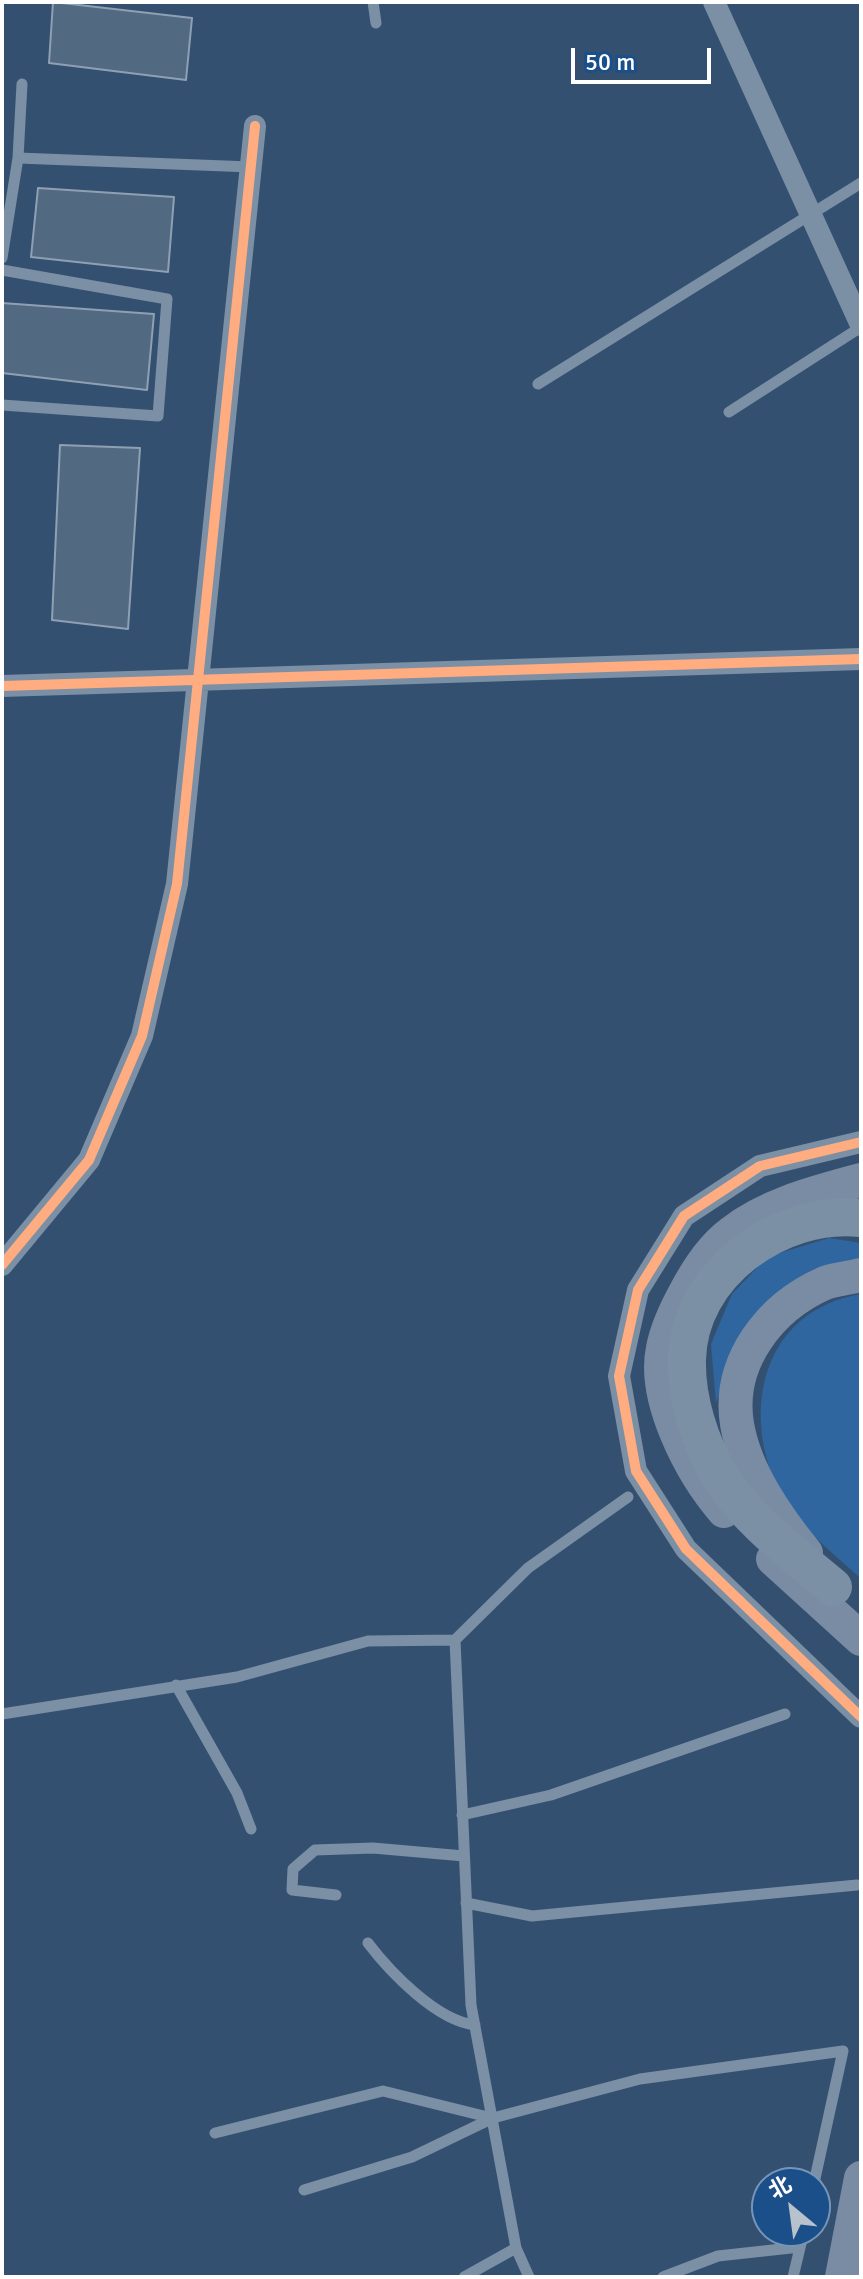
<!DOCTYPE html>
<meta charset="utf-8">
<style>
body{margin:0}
#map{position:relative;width:863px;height:2279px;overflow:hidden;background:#345070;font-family:Signika,"Noto Sans SC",sans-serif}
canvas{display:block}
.frame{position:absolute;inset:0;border:4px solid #fff;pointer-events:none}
.north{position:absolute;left:751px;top:2167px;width:80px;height:80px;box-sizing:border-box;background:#1b4f89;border:2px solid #7695b8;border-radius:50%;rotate:331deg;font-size:22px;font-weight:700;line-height:32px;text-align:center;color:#fff}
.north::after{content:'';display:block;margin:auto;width:28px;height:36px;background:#b8c2cd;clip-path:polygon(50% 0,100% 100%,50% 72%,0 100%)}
.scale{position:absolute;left:571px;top:48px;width:140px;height:36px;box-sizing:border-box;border:4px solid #fff;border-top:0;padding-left:10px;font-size:24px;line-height:28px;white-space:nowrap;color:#fff;-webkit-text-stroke:6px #1b4f89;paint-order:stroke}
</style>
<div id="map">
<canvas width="863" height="2279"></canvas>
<div class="frame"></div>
<div class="north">北</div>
<div class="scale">50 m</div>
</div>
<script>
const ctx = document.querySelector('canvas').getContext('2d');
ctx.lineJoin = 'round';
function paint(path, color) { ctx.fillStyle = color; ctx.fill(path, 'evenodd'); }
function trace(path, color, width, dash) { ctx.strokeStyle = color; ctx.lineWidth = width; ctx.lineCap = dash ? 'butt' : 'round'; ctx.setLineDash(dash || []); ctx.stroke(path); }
paint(new Path2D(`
 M829,1238L861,1243V1264L734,1349L716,1403L711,1344L732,1294L767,1257Z
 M861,1294V1579C834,1553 794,1524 778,1489C740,1408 764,1310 861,1294Z`), '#2f66a0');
const building = new Path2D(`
 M53,2L192,18L186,80L49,63Z
 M38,188L174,197L168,272L31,257Z
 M2,303L154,314L147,390L2,373Z
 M60,445L140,448L128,629L52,620Z`);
paint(building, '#526982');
trace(building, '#8fa0b3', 2);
trace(new Path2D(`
 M373,2L376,23
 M18,158L251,167
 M2,258L18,158L22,84
 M2,270L167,299L158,416L2,405
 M538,384L861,183
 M729,412L861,327
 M455,1640L471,2005L516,2248L529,2277
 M176,1685L237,1793L251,1829
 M2,1714L237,1677L368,1641L455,1640L528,1568L628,1497
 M462,1815L551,1795L785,1714
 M336,1895L292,1890L293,1869L315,1850L373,1848L464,1856
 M466,1903L532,1916L857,1885
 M368,1943C390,1972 437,2021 475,2025
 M215,2133L383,2091L492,2118
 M304,2190L412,2157L493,2118L640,2079L843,2051L814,2183
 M464,2277L516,2248
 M663,2277L718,2256L800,2247
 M793,2277L804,2231`), '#7b8fa5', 11);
trace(new Path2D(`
 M714,2L861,325
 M2,686L861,659
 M861,1142L760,1166L684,1216L638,1290L619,1376L636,1471L686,1549L861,1717
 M2,1265L89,1160L142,1036L177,884L255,126`), '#7b8fa5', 22);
trace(new Path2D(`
 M724,1511C691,1473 652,1399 663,1348C667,1328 676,1309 686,1291C697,1270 711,1248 731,1233C768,1204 817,1192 861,1180
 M806,1553C777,1517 745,1472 737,1424C727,1362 770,1307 825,1283C836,1279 850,1278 861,1275
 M773,1559L861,1639
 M842,2277L861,2178`), '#7a8ca3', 34);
trace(new Path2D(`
 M833,1587C794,1554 747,1520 720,1476C700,1443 686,1399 687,1360C688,1274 780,1209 861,1218`), '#7b90a4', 38);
trace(new Path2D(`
 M2,686L861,659
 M861,1142L760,1166L684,1216L638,1290L619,1376L636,1471L686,1549L861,1717
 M2,1265L89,1160L142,1036L177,884L255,126`), '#ffac80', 10);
</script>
